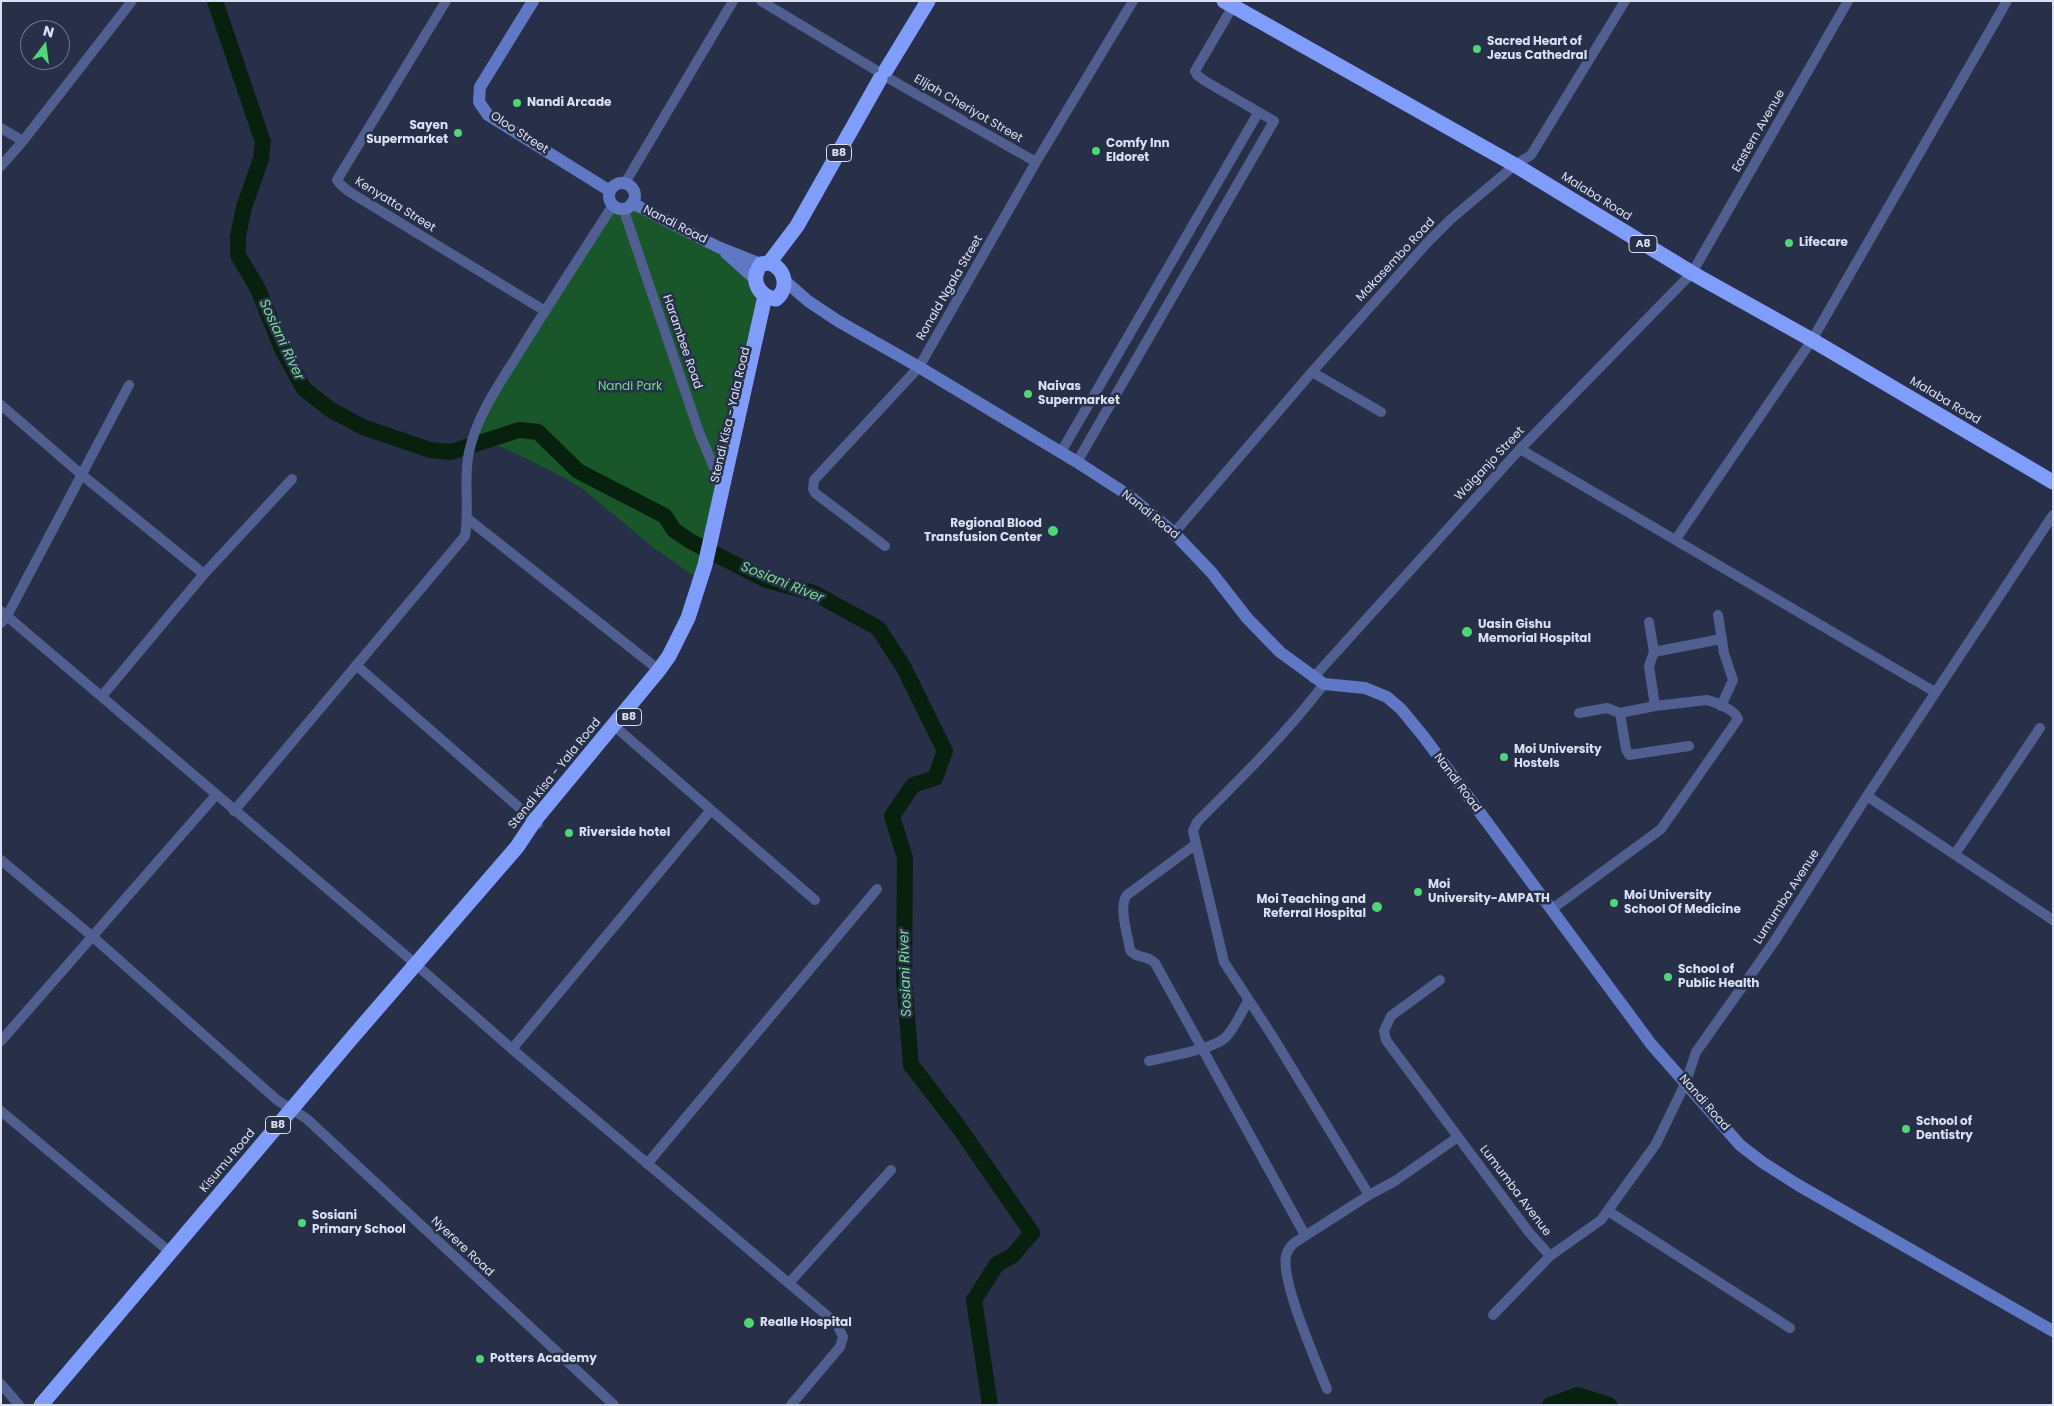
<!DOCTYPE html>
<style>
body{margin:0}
#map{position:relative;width:2054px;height:1406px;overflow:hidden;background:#272f49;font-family:Poppins,sans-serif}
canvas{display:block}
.frame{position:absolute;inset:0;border:2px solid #dae0f1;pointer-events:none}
.north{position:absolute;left:20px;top:20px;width:50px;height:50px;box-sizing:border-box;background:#272f49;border:1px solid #6f768c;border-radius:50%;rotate:15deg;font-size:14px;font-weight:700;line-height:20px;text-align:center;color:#dae0f1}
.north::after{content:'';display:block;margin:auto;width:18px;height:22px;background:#4fd675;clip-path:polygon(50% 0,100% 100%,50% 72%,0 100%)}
</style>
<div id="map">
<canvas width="2054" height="1406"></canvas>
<div class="frame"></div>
<div class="north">N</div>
</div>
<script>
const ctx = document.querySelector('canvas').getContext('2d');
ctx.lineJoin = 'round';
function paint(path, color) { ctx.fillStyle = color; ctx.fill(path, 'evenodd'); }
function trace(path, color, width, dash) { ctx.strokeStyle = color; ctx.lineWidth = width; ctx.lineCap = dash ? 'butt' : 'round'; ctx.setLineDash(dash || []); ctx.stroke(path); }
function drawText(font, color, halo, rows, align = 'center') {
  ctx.font = font + ' Poppins,sans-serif'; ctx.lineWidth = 5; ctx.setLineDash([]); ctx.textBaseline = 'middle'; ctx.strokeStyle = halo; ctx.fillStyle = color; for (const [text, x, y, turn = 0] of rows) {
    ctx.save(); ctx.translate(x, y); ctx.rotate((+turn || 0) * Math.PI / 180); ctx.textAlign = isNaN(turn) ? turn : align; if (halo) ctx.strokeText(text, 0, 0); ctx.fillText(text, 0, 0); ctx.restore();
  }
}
paint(new Path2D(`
 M633,205L718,249L755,281L758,292L700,580L654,548L584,490L565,478L502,447L489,444L471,455L478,426L614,208L625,210Z`), '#19572b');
trace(new Path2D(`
 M215,1L263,142L261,159L244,207L238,236V255L258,289L282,349L304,389L331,410L363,427L430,450L451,452L519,430L538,432L578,471L665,516L674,530L690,541L766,580L814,593L878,628L903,666L945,751L935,778L913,785L892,816L905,858L904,980L911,1065L958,1126L1032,1233L1012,1256L997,1264L974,1300L990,1405
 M1550,1405L1578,1395L1609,1405`), '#08210f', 16);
trace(new Path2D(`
 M446,1L337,180L340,184L348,191L545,311
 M761,1L879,72
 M888,78L1036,162
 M1,128L23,141
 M1,166L23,141L132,1
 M625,183L733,1
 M623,208L699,432L718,477L724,480
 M1312,372L1381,412
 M1,405L82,475L204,574L102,696
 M1520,449L1935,692
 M1061,452L1258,113
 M1077,462L1274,121L1205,81L1197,75L1195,71L1233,6
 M468,519L659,670
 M1174,533L1312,372L1427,243L1451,219L1515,165L1531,155L1625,1
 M1676,539L1812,340L2007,1
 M885,546L815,493L813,489L814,480L919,367L1036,162L1133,1
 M204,574L292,479
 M1,611L404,954L512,1049L837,1324L843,1337L840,1347L791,1405
 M1718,615L1724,653L1733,680L1721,706
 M1649,622L1654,652
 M1,623L7,616L129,385
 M356,665L538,824
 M1313,678L1520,449L1692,273L1848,1
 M1324,684C1286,734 1241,778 1197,822L1193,831L1224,962L1273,1037L1369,1195L1395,1181L1458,1137
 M1655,706L1649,666L1654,652L1721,639
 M1620,713L1626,749L1629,755L1689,746
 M1867,796L2053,920
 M711,810L815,900
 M234,811L465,536C470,508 463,479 469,452C477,415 499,385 518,354C549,304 581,255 613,205
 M1196,844L1127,895C1118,906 1128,936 1130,950C1136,959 1146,954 1155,963L1305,1235
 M1955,854L2040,728
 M1,860L93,937L277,1100L307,1119L614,1405
 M1552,909L1661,829L1738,719C1735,710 1716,702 1707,700L1655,706L1620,713L1607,708L1579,713
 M1440,980L1391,1016L1384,1031L1386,1040L1528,1231L1550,1256L1601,1220L1656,1144L1686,1082L1696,1052L1774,942L1867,796L2053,515
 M1,1041L216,795
 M512,1049L711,810L619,730
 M1149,1061C1167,1057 1213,1049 1225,1038C1235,1028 1241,1013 1248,1001
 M1,1111L171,1253
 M647,1164L877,889
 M1608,1211L1790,1328
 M789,1283L891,1170
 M1493,1315L1550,1256
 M1,1384L19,1405
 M1327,1389C1316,1361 1281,1282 1286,1256C1287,1250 1290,1247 1294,1243L1369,1195`), '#505f8f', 10);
trace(new Path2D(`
 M533,1L480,87L479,102L488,115L610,191
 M609 196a13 13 0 1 1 26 0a13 13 0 1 1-26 0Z
 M632,203L718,247L761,264
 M726,253L756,280
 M784,280L808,301L838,321L919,367L1077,462L1128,495L1174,533L1212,573L1247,618L1280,652L1324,684L1365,688L1387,697L1401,709L1424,737L1651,1044L1740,1145L1762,1162L1798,1185L2053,1331`), '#6077c4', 12);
trace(new Path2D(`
 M1224,1L1515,165L1692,273L1812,340L2053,482
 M886,70L928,1
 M769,263L797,226L880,79
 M769,263C786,268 789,289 776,299C757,296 750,279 761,264Z
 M41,1405L351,1039L517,847L535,820L659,670L669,656L688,618L705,565L765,296`), '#819dfc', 15);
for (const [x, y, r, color] of [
 [1477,49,5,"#4fd675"],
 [517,103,5,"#4fd675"],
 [458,133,5,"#4fd675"],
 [1096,151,5,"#4fd675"],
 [1789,243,5,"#4fd675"],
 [1028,394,5,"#4fd675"],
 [1053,531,6,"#4fd675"],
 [1467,632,6,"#4fd675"],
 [1504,757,5,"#4fd675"],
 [569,833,5,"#4fd675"],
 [1418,892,5,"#4fd675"],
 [1614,903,5,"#4fd675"],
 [1377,907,6,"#4fd675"],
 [1668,977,5,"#4fd675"],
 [1906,1129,5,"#4fd675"],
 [302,1223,5,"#4fd675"],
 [749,1323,6,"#4fd675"],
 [480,1359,5,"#4fd675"]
]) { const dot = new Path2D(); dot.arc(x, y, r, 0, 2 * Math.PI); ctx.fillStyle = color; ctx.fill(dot); trace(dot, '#272f49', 2); }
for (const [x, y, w] of [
 [839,153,25],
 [1643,244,28],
 [629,717,25],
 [278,1125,25]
]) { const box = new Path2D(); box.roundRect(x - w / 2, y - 8.5, w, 17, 4); ctx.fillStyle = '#272f49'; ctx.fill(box); trace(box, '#dae0f1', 1); }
drawText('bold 11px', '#dae0f1', null, [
 ["B8",839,153],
 ["A8",1643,244],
 ["B8",629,717],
 ["B8",278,1125]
]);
drawText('bold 12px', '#dae0f1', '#272f49', [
 ["Sacred Heart of",1487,42],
 ["Jezus Cathedral",1487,56],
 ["Nandi Arcade",527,103],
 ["Sayen",448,126,"right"],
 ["Supermarket",448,140,"right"],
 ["Comfy Inn",1106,144],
 ["Eldoret",1106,158],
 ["Lifecare",1799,243],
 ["Naivas",1038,387],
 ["Supermarket",1038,401],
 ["Regional Blood",1042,524,"right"],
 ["Transfusion Center",1042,538,"right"],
 ["Uasin Gishu",1478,625],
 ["Memorial Hospital",1478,639],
 ["Moi University",1514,750],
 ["Hostels",1514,764],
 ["Riverside hotel",579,833],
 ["Moi",1428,885],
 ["University-AMPATH",1428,899],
 ["Moi University",1624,896],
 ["School Of Medicine",1624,910],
 ["Moi Teaching and",1366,900,"right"],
 ["Referral Hospital",1366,914,"right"],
 ["School of",1678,970],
 ["Public Health",1678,984],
 ["School of",1916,1122],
 ["Dentistry",1916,1136],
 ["Sosiani",312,1216],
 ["Primary School",312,1230],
 ["Realle Hospital",760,1323],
 ["Potters Academy",490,1359]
], 'left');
drawText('12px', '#dae0f1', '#272f49', [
 ["Elijah Cheriyot Street",968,109,30],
 ["Eastern Avenue",1759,131,-60],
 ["Oloo Street",519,133,33],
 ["Malaba Road",1596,197,32],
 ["Kenyatta Street",395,205,32],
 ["Nandi Road",675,225,27],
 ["Makasembo Road",1396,260,-47],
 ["Ronald Ngala Street",950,288,-60],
 ["Harambee Road",682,342,71],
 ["Malaba Road",1945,401,31],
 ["Stendi Kisa - Yala Road",731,415,-77],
 ["Waiganjo Street",1490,464,-47],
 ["Nandi Road",1150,515,39],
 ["Stendi Kisa - Yala Road",555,774,-51],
 ["Nandi Road",1457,783,53],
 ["Lumumba Avenue",1787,897,-57],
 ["Nandi Road",1704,1103,49],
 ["Kisumu Road",228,1161,-50],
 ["Lumumba Avenue",1515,1191,53],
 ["Nyerere Road",462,1247,43]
]);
drawText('12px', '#74da8b', '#272f49', [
 ["Nandi Park",630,387]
]);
drawText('italic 14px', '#78de8e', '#272f49', [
 ["Sosiani River",281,340,65],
 ["Sosiani River",782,583,22],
 ["Sosiani River",906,973,-92]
]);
</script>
